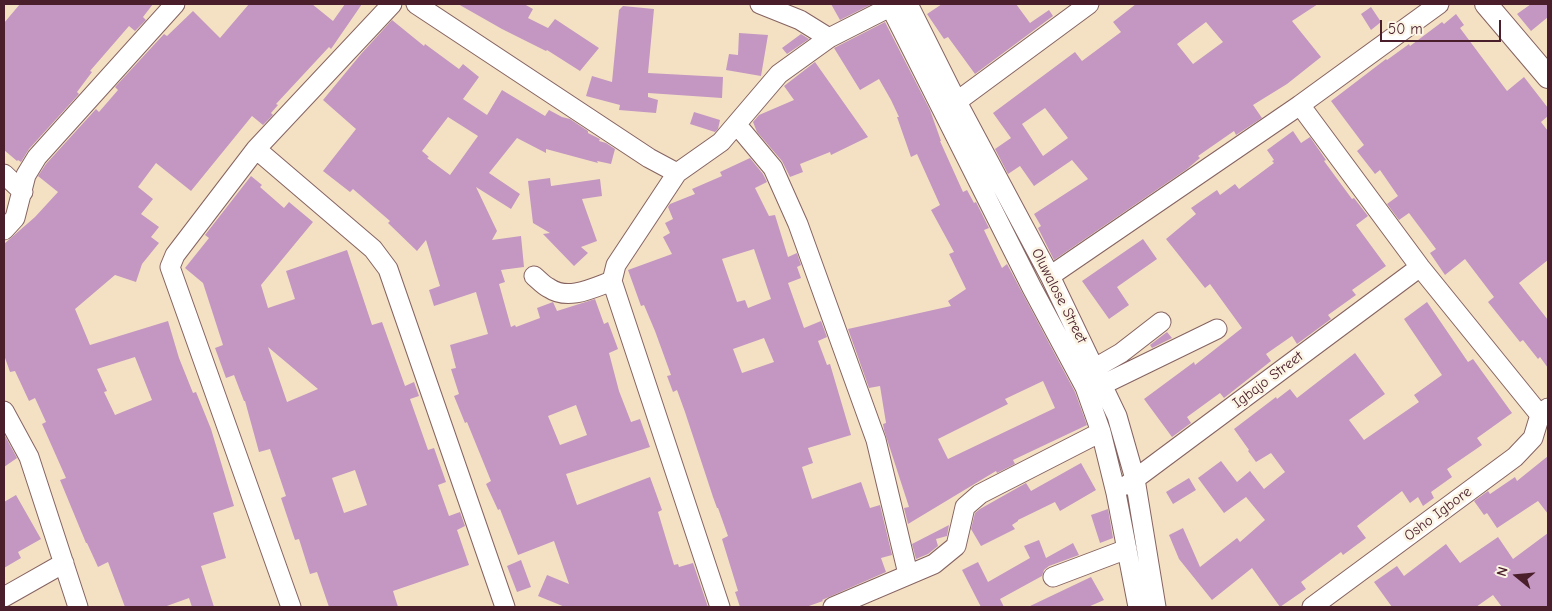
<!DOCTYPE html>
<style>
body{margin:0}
#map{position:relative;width:1552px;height:611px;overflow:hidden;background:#f4e1c4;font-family:"Comic Neue",sans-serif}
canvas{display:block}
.frame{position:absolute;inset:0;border:5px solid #4a1f2b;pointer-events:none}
.north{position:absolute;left:1492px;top:551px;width:50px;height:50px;-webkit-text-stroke:4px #fcf5e5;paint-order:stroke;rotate:287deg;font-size:14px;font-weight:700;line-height:20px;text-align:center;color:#4a1f2b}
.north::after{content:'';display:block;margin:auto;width:18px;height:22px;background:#4a1f2b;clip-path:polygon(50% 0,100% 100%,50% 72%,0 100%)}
.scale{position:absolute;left:1380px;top:20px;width:121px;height:22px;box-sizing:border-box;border:2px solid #4a1f2b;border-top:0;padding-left:6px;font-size:15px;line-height:18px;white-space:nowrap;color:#4a1f2b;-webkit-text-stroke:4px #fcf5e5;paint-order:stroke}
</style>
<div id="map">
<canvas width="1552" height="611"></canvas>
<div class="frame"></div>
<div class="north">N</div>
<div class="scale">50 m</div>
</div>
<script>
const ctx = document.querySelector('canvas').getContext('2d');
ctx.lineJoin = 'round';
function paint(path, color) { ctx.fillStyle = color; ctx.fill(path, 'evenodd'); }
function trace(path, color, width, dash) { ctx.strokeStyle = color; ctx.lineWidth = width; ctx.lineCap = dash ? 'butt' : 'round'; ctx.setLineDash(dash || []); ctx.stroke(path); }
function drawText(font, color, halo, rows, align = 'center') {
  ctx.font = font + ' "Comic Neue",sans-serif'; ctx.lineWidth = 5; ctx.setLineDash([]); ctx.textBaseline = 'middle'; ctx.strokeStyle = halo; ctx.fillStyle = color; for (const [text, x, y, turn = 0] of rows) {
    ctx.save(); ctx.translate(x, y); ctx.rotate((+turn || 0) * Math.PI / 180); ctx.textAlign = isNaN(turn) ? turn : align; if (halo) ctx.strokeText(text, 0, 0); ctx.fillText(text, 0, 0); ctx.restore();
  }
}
paint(new Path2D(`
 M20,4H153L143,17L146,20L135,31L129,26L90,71L92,72L77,92L79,94L29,149L21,162L18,160L17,161L4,150V23Z
 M249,4H312L333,21L345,4H362L331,49L329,47L276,104L278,105L271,113L273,115L263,125L252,116L191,191L156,163L138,187L153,199L141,214L159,227L151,237L159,243L142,264L136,282L115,275L75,309L90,345L168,321L179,358L193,393L196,392L211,429L234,506L213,513L226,558L201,566L214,607H192L189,598L164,607H125L108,562L98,567L87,543H86L60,480L66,478L42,424L46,422L35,398L29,401L15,371L10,372L4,355V244L35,217L58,192L38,176L46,164L96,109L99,112L118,90L115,87L164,34L167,36L193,11L220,38ZM135,357L152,400L115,415L104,392L107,391L97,369Z
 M458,4H524L533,9L528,18L548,28L555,19L599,48L580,71L547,50L546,51L502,29Z
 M831,4H872L840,20Z
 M942,4H1016L1030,23L1049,10L1053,16L975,74L948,37L944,39L927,14Z
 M1136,4H1318L1292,21L1321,57L1287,84L1253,105L1262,118L1236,135L1234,131L1198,156L1200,158L1187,169L1054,260L1038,228L1041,226L1034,214L1088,179L1072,160L1034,186L1020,166L1008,174L995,149L1011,138L993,113L1075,52L1082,61L1121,32L1113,22ZM1206,22L1223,42L1193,64L1177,44ZM1045,108L1068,138L1043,156L1022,124Z
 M1531,4H1548V17L1531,31L1517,14Z
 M623,6L654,9L648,73L723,77L722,98L648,93V97L658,100L656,113L619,110L620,105L586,96L592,76L612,82L619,10Z
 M1371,7L1381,22L1371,30L1361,14Z
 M1456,14L1464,25L1460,28L1507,91L1524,77L1548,108V116L1541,122L1548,131V260L1519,283L1548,320V368L1540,357L1538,359L1523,340L1520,342L1488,302L1494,297L1465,259L1445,275L1430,253L1436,249L1409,213L1399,220L1387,204L1398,196L1380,170L1375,174L1357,151L1364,145L1331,101L1386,59L1387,60L1409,44L1410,46L1442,22L1444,24Z
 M392,20L424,46L425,44L459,69L463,64L479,77L463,99L487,115L502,90L545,116L549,110L562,117L570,119L588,131V133L600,139L599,141L606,143L615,149L611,164L597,161L598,163L546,149V153L517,138L489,173L520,194L511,209L476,187L497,231L492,240L521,236L524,267L501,270L505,282L499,284L511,327L515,325L516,327L540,318L537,308L553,302L557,311L595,299L604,324L608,322L618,349L609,353L619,391L631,422L640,419L650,447L566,474L577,505L650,477L662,510L658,512L674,565L678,564L679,567L693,563L708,607H565L538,596L547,575L569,584L554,541L518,555L500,509L498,510L486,484L491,481L467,422L465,423L454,396L459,394L451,369L456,368L450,345L488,334L476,292L434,306L429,290L440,286L426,240L417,251L388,223L390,221L353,189L350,192L323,171L356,129L323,100L361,54ZM448,117L478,136L450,175L427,158L429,157L422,151ZM576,405L587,435L560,445L548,416Z
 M885,22L930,110L941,141H940L963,192L967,190L974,203L976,202L989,228L984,230L1002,268L1007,264L1075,392L1087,425L1013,460L1015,464L997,473L996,471L908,524L904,508L909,507L884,430L883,424L886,423L880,386L869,388L848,329L951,306L948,301L966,289L949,254L954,252L931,210L940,205L917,154L911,157L897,117H899L891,100L879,79L860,90L834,48ZM1043,381L1055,408L948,459L938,439L1008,404L1005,399Z
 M739,33L768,35L761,76L726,70L729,54L738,55Z
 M801,34L809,39L787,54L782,48Z
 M815,62L868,137L831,155L830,152L800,164L803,172L790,177L782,161L757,132L753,122L759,115L794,100L784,86Z
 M694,112L720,120L718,129L715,132L690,124Z
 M1293,131L1301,143L1310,137L1326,160L1324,161L1352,199L1354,198L1368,216L1356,225L1386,266L1352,290L1356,295L1328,315L1331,319L1297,344L1292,336L1266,354L1271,361L1224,398L1220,393L1187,417L1191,423L1172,437L1144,399L1194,362L1195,365L1242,328L1210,284L1205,288L1166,239L1196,214L1191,208L1217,190L1220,195L1235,184L1239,189L1274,163L1272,161L1274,160L1267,150Z
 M750,158L763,174L767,182L755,188L769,216L775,215L788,257L797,253L801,265L797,267L801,278L788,283L804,328L821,321L827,337L818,341L827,365L830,364L851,435L808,448L813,463L802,467L812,499L861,482L870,508L880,505L892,555L881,558L886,572L829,597L822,600L823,601L806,607H740L735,592L738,591L722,539L728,536L718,508H717L713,497L685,412L677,390L673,392L667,376L671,375L655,331L644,305L641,306L628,270L672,254L663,237L670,233L665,223L673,219L668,207L670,204L695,194L692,189L722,176L720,172ZM754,249L771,299L748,308L745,300L737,302L722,259ZM764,338L774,362L742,373L733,349Z
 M251,176L262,185L260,187L284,208L289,202L313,222L261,285L268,308L295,299L286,271L347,250L372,325L382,322L405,386L414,382L419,396L410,399L428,450L434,448L446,482L438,485L449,516L460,512L465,526L457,530L469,565L393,591L398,607H329L317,572L310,574L299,539L295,540L281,498L286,496L270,449L259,452L245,401H244L234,375L226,378L215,348L223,345L203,283L185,268L209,238L205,235ZM268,347L318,389L287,402ZM355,470L367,505L344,513L332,478Z
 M550,178L551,186L600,179L602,196L582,199L597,241L581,247L588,253L574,266L543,234L550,233L533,223L528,181Z
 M1143,239L1157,259L1117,287L1129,305L1109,319L1082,281Z
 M1427,302L1468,362L1473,359L1512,413L1477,438L1482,445L1447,469L1452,477L1431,492L1434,498L1423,506L1418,497L1410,503L1402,491L1357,526L1366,538L1343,555L1341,552L1301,582L1306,589L1280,607L1252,568L1212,600L1179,559L1169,535L1183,528L1200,567L1237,538L1240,542L1265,520L1246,497L1224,513L1198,478L1221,461L1237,482L1250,471L1264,489L1285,472L1271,453L1256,462L1248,451L1249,450L1234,429L1276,397L1277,399L1290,389L1297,398L1355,353L1385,394L1349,420L1364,440L1419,402L1414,395L1442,375L1404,319Z
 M1167,332L1172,338L1152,348L1150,345Z
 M4,434L17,458L4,467Z
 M1548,456V514L1538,501L1497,528L1487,513L1484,515L1474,501L1488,491L1490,494L1515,477L1517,481Z
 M1081,463L1096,490L1060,511L1055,502L1018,520V521L1012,525L1015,529L981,546L971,529L975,513L980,509L1026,483L1031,491Z
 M1189,478L1196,490L1173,504L1166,492Z
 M16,495L41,539L18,552L21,558L4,568V502Z
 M1108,509L1113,538L1100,543L1091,515Z
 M949,525L947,536L936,539L938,546L928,554L916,559L912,544Z
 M1548,533V607H1502L1493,595L1476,607H1392L1374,582L1397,566L1404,576L1446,544L1460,563L1498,537L1513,559Z
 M1039,540L1046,558L1073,543L1079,555L1049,566L1044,570L1042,576L1000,599L1004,607H981L962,570L978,562L988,582L1030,558L1024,546Z
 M521,560L531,587L517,592L507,566Z
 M1091,577L1104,600L1088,607H1028Z`), '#c397c1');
const minor = new Path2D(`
 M416,4L649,158L677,173
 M760,4L800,20L829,38
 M889,4L1032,288L1085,387L1101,432L1116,493L1138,607
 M908,4L957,102L1050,276L1117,416L1135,479L1156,607
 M1300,105L1420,267L1540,415
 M948,108L1089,4
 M737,125L773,168L798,224L876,440L908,574
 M256,149L373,249L388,269L505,607
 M4,174L23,192
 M4,230L15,218L26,175L37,157L175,4
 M534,276C539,280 543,285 549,288C568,301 593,288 612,281
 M1050,276L1300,105L1439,4
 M1095,368L1121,353L1161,322
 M1102,385L1217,329
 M4,411L29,457L78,607
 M1127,485L1420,267
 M1053,577L1127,549
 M4,597L64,563
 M291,607L170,267L175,255L256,149L392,4
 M720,607L612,281L616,265L677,173L721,142L779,74L829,38L890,7
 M833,607L934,564L956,546L965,507L980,494L1101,432
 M1312,607L1515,457L1533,438L1540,415L1548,408`);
const major = new Path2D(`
 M1486,4L1548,77`);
trace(minor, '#866361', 21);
trace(major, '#866361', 24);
trace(minor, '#fff', 19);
trace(major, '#fff', 22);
drawText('15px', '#4a1f2b', '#fcf5e5', [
 ["Oluwalose Street",1059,296,63],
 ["Igbajo Street",1268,380,-37],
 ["Osho Igbore",1438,514,-37]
]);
</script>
